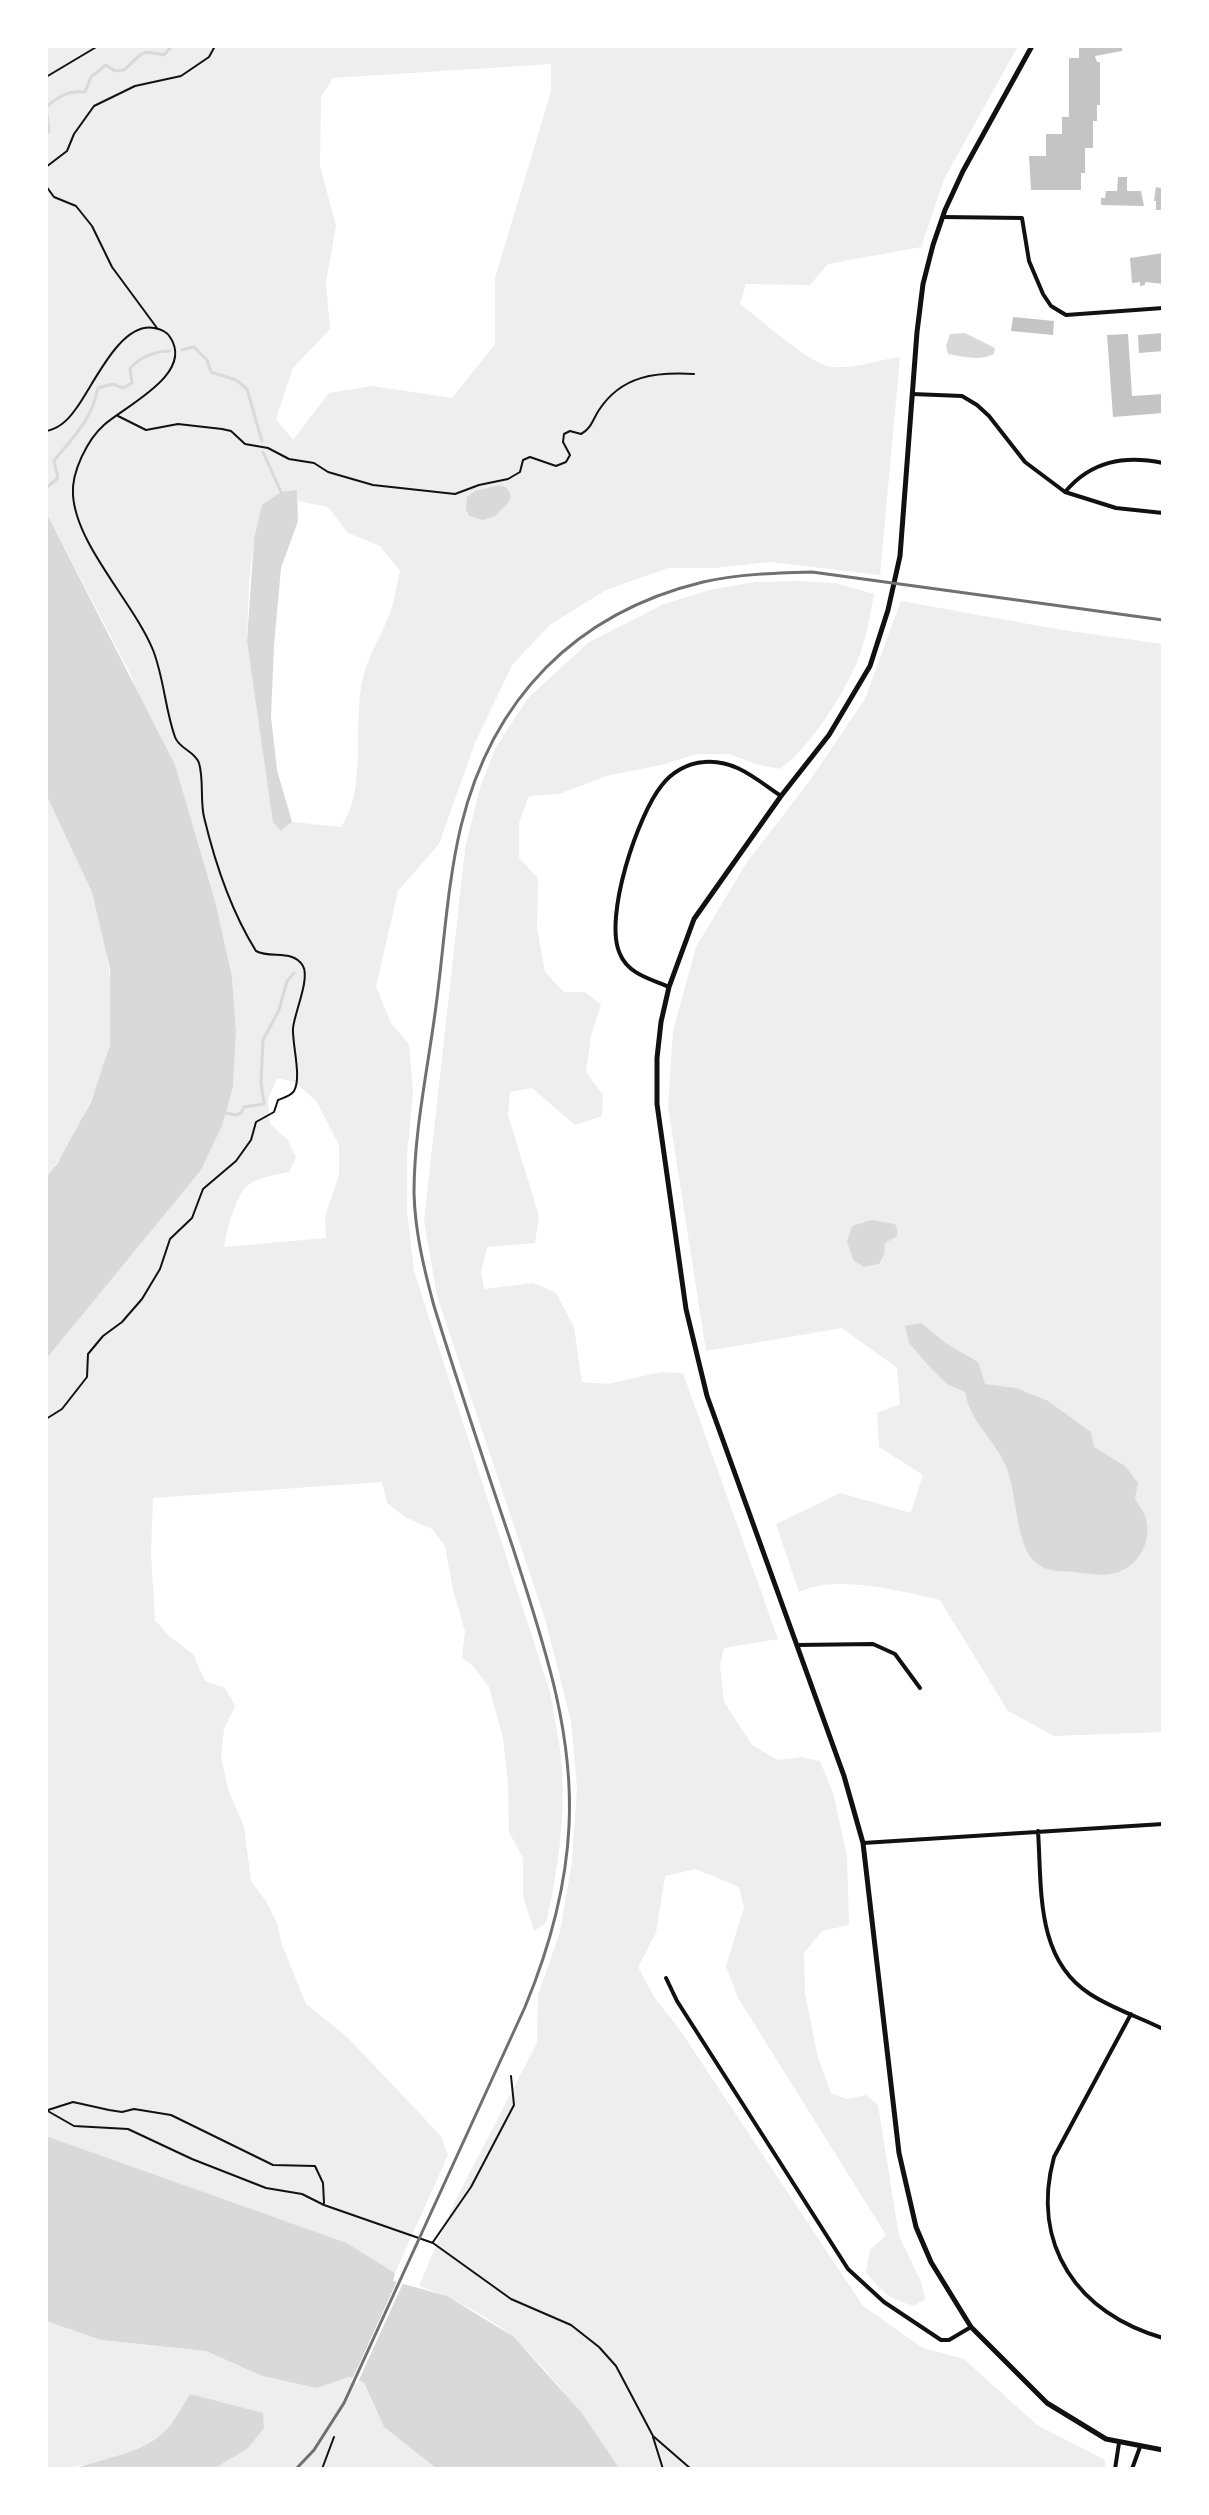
<!DOCTYPE html>
<style>
body{margin:0}
#map{position:relative;width:1209px;height:2515px;overflow:hidden;background:#fff;font-family:Raleway,sans-serif}
canvas{display:block}
.frame{position:absolute;inset:0;border:48px solid #fff;pointer-events:none}
</style>
<div id="map">
<canvas width="1209" height="2515"></canvas>
<div class="frame"></div>
</div>
<script>
const ctx = document.querySelector('canvas').getContext('2d');
ctx.lineJoin = 'round';
function paint(path, color) { ctx.fillStyle = color; ctx.fill(path, 'evenodd'); }
function trace(path, color, width, dash) { ctx.strokeStyle = color; ctx.lineWidth = width; ctx.lineCap = dash ? 'butt' : 'round'; ctx.setLineDash(dash || []); ctx.stroke(path); }
paint(new Path2D(`
 M46,46H1018L944,179L921,247L828,264L810,285L746,284L740,304C759,318 812,366 832,367C856,369 877,360 900,357L880,575L770,562L715,568H668L606,590L550,625L512,665L475,743L439,844L398,891L376,987L391,1023L409,1044L413,1093L407,1154V1211L414,1271L550,1692C554,1717 560,1742 562,1767C565,1820 558,1871 546,1923L534,1931L523,1896V1858L509,1832L508,1782L503,1738L489,1687L473,1666L462,1658L465,1631L453,1590L445,1546L432,1529L405,1517L387,1503L382,1482L153,1498L151,1553L155,1620L169,1636L193,1654L205,1681L225,1688L235,1706L224,1729L221,1756L229,1793L244,1826L251,1881L266,1901L277,1923L282,1945L306,2004L348,2038L441,2136L448,2155L395,2273L347,2243L46,2136V1274L129,1255L201,1170L222,1126L233,1087L236,1031L232,977L216,905L131,675L46,512ZM551,64V91L495,278V344L452,398L372,386L329,393L293,440L276,419L293,368L330,329L326,283L336,226L320,166L321,97L333,78ZM297,490L298,501L328,507L348,533L380,546L400,571C397,583 395,596 392,607C383,635 365,658 361,688C354,731 366,791 341,827L292,822L281,831L247,641L249,582L254,539ZM277,1078L295,1082L317,1102L339,1145V1175L325,1216L326,1238L224,1247C226,1232 235,1198 246,1187C256,1177 276,1175 289,1172L296,1157L287,1139L270,1124L268,1100Z
 M797,581L835,583L874,594C870,616 866,641 857,662C842,697 810,747 780,769L756,764L729,754H697L661,765L606,776L559,794L529,796L519,823V858L538,878L537,928L545,972L564,992H585L601,1005L591,1036L586,1072L603,1095L602,1116L575,1125L532,1088L510,1092L508,1115L539,1216L535,1243L487,1247L481,1272L484,1289L533,1283L556,1293L574,1327L582,1382L608,1384L661,1372L683,1373L778,1639L724,1648L720,1665L724,1702L752,1745L778,1760L801,1757L820,1761L833,1793L847,1855L849,1925L822,1931L804,1953L805,1993L818,2058L831,2093L847,2099L866,2095L878,2105L899,2236L921,2282L925,2299L914,2306C892,2300 880,2291 866,2272L870,2250L886,2235L738,1998L726,1966L744,1907L739,1887L696,1869L665,1876L656,1933L638,1967L654,1997L680,2030L863,2306L923,2348L964,2359L1037,2425L1105,2460V2469H620C589,2423 556,2378 516,2340C493,2318 448,2296 419,2286L456,2199L537,2043L538,1995L560,1932L572,1862L577,1787L571,1721L545,1619L437,1296L424,1221L465,849L480,787L496,747L528,698L589,642L664,604L713,589L755,582Z
 M901,601L1062,630L1163,644V1732L1054,1736L1008,1711L940,1600C900,1591 837,1574 799,1592L776,1524L840,1493L911,1513L923,1475L879,1447L877,1413L900,1404L897,1368L842,1328L706,1351L668,1107L673,1031L696,947L747,862L808,783L865,699Z
 M46,794C61,826 82,860 93,894C107,940 115,992 110,1040C106,1076 71,1149 46,1177Z
 M46,2321L101,2340L206,2351L262,2376L317,2388L349,2377L355,2378L363,2382L384,2427L437,2469H213L216,2466L199,2398L190,2394C182,2406 175,2421 165,2431C140,2455 80,2469 46,2469Z`), '#eee');
paint(new Path2D(`
 M965,333L995,348L994,354C981,361 962,357 948,354L946,346L950,334Z
 M500,485L507,488L511,496L508,503L495,516L483,520L469,516L466,509L467,497L475,491Z
 M297,490L298,521L281,568L274,646L271,717L277,770L292,822L281,831L273,822L247,641L254,539L262,505L281,492Z
 M46,512L175,765L216,905L232,977L236,1031L233,1087L222,1126L201,1170L46,1359V1177L57,1164L91,1102L110,1045V969L92,892L46,794Z
 M871,1220L895,1224L898,1232L896,1237L885,1243L884,1255L879,1264L864,1267L854,1261L847,1242L852,1226Z
 M921,1323L947,1344L978,1362L985,1384L1016,1388L1048,1401L1091,1432L1094,1447L1125,1466L1138,1483L1135,1498C1138,1505 1144,1511 1146,1519C1153,1544 1135,1571 1110,1574C1098,1576 1085,1573 1073,1572C1058,1571 1045,1572 1033,1560C1016,1542 1017,1496 1008,1472C998,1441 970,1424 965,1392L947,1384L928,1365L909,1343L905,1326Z
 M46,2136L347,2243L395,2273L393,2281L447,2296L514,2337L581,2412L620,2469H437L384,2427L364,2383L355,2378L349,2377L317,2388L262,2376L206,2351L101,2340L46,2321Z
 M190,2394L263,2413L264,2428L247,2449L213,2469H73C103,2458 142,2454 165,2431C175,2421 182,2406 190,2394Z`), '#d9d9d9');
paint(new Path2D(`
 M398,2279L404,2281L357,2384L351,2382Z`), '#fff');
trace(new Path2D(`
 M46,134L49,131L46,107C58,97 68,90 85,92L91,77L106,65L115,71L124,70C141,56 138,48 164,55L172,46
 M182,350L194,347L207,360L211,372L236,380L247,389L262,441
 M263,452L281,492
 M46,488L58,478L54,461C74,435 91,422 98,388L113,384L123,388L132,383L130,369C138,358 157,350 170,351
 M226,1113L236,1115L241,1113L244,1107L264,1104L261,1083L263,1040L279,1010L287,981L294,973`), '#d9d9d9', 3);
paint(new Path2D(`
 M1079,46H1122V51L1095,56L1097,62H1100V105H1097V121H1093V148H1085V173H1081V190H1031L1029,156H1046V134H1062V117H1069V58H1079Z
 M1118,177H1127V191H1141L1144,206L1101,205V198H1105L1106,191H1117Z
 M1156,187L1163,189V207L1160,210H1156V201H1154Z
 M1163,253V284L1145,282V285L1140,286V282L1132,283L1130,258Z
 M1013,317L1054,321L1053,335L1011,331Z
 M1163,333V351L1139,353L1138,335Z
 M1128,334L1132,396L1163,394V413L1113,417L1107,335Z`), '#c4c4c4');
trace(new Path2D(`
 M46,77L98,46
 M46,167L67,151L74,134L94,106L135,86L181,76L209,57L215,46
 M46,186L54,197L76,206L92,226L112,267L157,328
 M118,416L146,430L178,424L222,429L231,431L245,444L268,448L289,459L314,463L328,472L373,485L455,494L479,485L508,479L520,472L523,460L530,457L556,466L566,462L570,455L563,442L564,434L570,431L581,434C591,429 593,419 599,410C622,375 656,372 694,374
 M46,431C58,429 68,420 75,410C93,387 119,322 154,328C160,329 167,332 170,337C195,374 125,406 104,425C88,439 71,472 73,495C76,545 134,603 153,650C164,678 165,709 175,737C179,749 195,751 199,763C204,780 200,800 204,817C215,863 231,911 256,951C271,959 293,949 303,966C310,979 295,1011 293,1028C292,1044 302,1077 294,1091C291,1096 283,1098 278,1100L274,1112L256,1122L251,1140L236,1161L203,1189L192,1218L170,1239L160,1269L142,1299L122,1322L103,1336L88,1354L87,1377L62,1409L46,1419
 M46,2110L74,2126L128,2129L192,2159L266,2188L302,2194L324,2205L433,2243L511,2299L571,2325L599,2347L616,2366L653,2436L691,2469
 M48,2110L73,2102L109,2110L122,2112L134,2109L171,2115L273,2165L315,2166L323,2183L324,2203
 M433,2242L471,2187L514,2105L511,2076
 M653,2437L663,2469`), '#111', 2);
trace(new Path2D(`
 M322,2469L334,2437`), '#111', 2);
trace(new Path2D(`
 M943,217L1022,218L1029,261L1043,294L1051,306L1066,315L1163,308
 M912,394L962,396L977,405L989,416L1025,462L1065,492C1091,461 1124,455 1163,463
 M1065,492L1116,508L1163,513
 M669,987C651,979 628,974 620,954C603,918 638,814 662,785C672,772 688,763 704,762C735,759 757,780 781,796
 M797,1645L873,1644L895,1654L920,1688
 M1038,1831C1042,1888 1035,1959 1090,1994C1113,2009 1139,2017 1163,2029
 M863,1843L1163,1824
 M666,1978L677,2001L848,2269L884,2302L941,2340H949L971,2327
 M1131,2014L1054,2157C1030,2245 1078,2314 1163,2338
 M1115,2469L1119,2443
 M1132,2469L1140,2447`), '#111', 4);
trace(new Path2D(`
 M1032,46L963,171L945,210L933,245L923,284L917,332L900,556L888,610L870,666L829,735L781,796L694,919L669,987L661,1022L657,1058V1104L686,1309L707,1396L844,1776L863,1843L899,2153L916,2227L931,2262L971,2327L1047,2403L1106,2439L1163,2450`), '#111', 5);
trace(new Path2D(`
 M296,2469L314,2450L344,2403L525,2007C549,1949 566,1889 569,1826C574,1729 542,1639 513,1548C486,1468 459,1387 434,1306C424,1269 415,1232 414,1193C414,1131 428,1068 436,1006C444,947 447,885 461,826C492,699 575,613 703,582C739,574 775,573 812,572L1163,620`), '#707070', 3);
</script>
